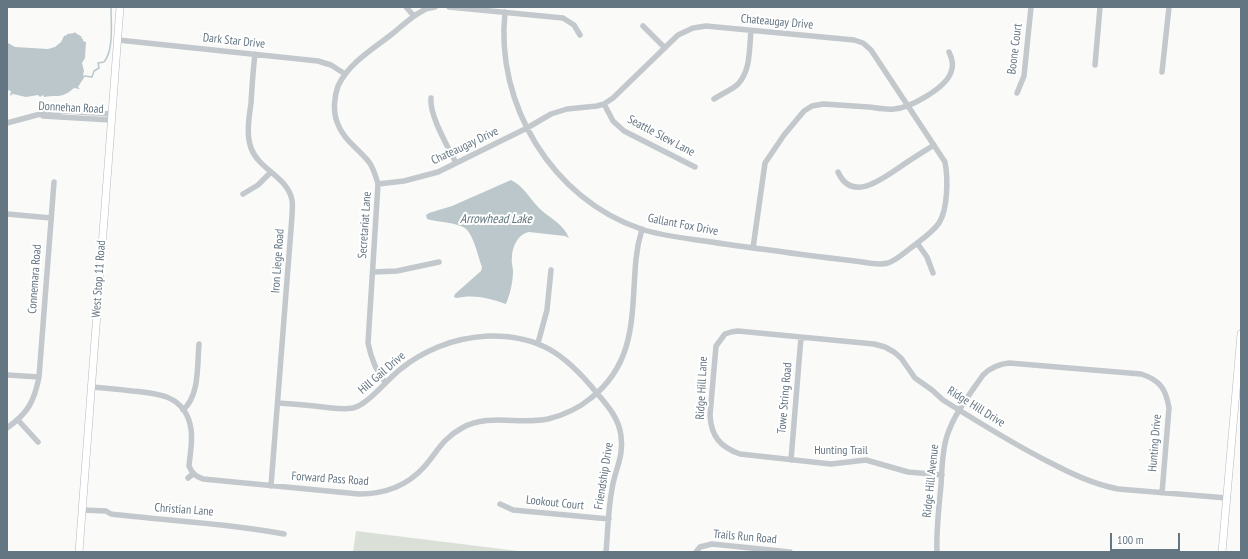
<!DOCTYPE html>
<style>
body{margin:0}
#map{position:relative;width:1248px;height:559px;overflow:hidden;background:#fafaf8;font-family:"PT Sans Narrow",sans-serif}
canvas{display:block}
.frame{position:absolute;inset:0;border:8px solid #657683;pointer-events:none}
.scale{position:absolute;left:1110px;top:533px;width:70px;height:18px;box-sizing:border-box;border:2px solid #657683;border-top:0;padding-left:5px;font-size:12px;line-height:14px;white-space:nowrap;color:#657683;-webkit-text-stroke:3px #fff;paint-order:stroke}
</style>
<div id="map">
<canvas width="1248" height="559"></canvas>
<div class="frame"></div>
<div class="scale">100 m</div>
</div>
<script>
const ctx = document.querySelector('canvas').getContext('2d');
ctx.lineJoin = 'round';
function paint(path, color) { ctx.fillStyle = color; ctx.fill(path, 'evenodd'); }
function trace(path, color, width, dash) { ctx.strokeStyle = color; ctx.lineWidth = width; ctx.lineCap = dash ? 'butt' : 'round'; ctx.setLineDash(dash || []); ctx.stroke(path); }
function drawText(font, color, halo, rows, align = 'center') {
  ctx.font = font + ' "PT Sans Narrow",sans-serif'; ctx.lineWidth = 4; ctx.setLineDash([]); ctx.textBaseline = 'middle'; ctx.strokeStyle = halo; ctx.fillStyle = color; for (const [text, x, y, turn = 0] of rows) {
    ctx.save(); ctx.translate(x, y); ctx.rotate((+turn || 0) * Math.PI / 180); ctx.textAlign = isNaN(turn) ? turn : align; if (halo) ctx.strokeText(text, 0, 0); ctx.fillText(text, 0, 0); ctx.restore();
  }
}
paint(new Path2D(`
 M356,531L526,552H353Z`), '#dadfd7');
paint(new Path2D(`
 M74,32L82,37L81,38L83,39V41L86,42L85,58L82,63L84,71L83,75L85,76L78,87L80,89L74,88C60,100 58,94 44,97L43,95L40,97L38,95L26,97L13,94L10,96L11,91L7,90V45L8,43L15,47L48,49L55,47L61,42L64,36L67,35V34L74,33Z
 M511,180C523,186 529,197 538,207C549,218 563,223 569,238L565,236L529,232C518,234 512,247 512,258C511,262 513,267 513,271C513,282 510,294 506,304C489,298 474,294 456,298L454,297L455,294L481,271L482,267C478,257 473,231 463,227C455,223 441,222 431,220L427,219L426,215L429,213L452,206Z`), '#bbc7cb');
trace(new Path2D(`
 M85,76L92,77L94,71L99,68L98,63L104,62C114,50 111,23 111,7`), '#bbc7cb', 1.5);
const major = new Path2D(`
 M79,552L120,7
 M1222,552L1241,334`);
trace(major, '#b5babe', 8);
trace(new Path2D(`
 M406,7L414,16
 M449,7L563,18L574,25L580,35
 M643,26L665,48
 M118,40L318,61L331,65L345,74
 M255,54C253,70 252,87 251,103C249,118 246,134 251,148C259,170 287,176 292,200C293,205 292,211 292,216L271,486
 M1095,65L1100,7
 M1162,72L1169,7
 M1017,93L1024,76L1031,7
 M431,98C429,115 448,147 456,163
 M714,99C721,94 732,90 738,84C751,70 749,49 751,31
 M604,104L613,121L624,131L695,167
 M43,116L111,120
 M7,123L44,113L65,111L111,114
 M838,172C852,203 882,179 900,167C911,159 923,152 934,145
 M378,184L404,181L438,172L527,128L551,114L567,109L597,106L604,104L613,98L678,35L693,28L706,26L854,40L863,43L871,50L945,162C948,178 948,209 939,223C933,232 921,240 912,247C905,252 897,260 888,263C878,266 865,262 855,261C829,258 803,255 777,251C753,248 729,245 705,241C684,238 662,236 641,229C552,199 495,104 505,12
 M243,194L258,185L271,172
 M7,214L51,218
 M917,243L927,257L933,273
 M753,248L765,163L784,135L804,111L812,106L823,104C839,105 854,106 869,107C877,108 886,110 894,109C910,108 946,88 951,72C954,65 952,58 949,52
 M373,272L397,271L439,262
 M538,343L547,310L551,270
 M7,375L39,377
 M385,382C375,370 371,358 368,343L378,184C376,177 374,169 369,162C358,148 343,140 337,122C333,111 334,97 338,86C349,63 373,49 392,34C402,26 412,16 424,10C427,8 431,8 435,7
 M92,387C105,388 119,389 132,391C159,393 186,396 191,429C193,441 190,454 189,466C192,474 196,476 203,479L359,494C385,494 407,486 424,467C438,451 442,439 462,428C488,413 520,425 548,419C564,415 579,408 591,398C638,361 631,311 636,259C637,249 639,239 642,229
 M278,403C293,404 308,405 323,407C333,408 344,410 353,408C368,405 388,378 402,368C413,359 426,352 438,347C454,340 472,337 488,336C539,335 565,354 596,392C607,405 619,418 621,436C624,457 615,469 612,489C608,509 608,531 606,552
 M183,410C200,395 197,365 199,344
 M18,420L38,442
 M7,428C28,413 34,402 39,377L54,182
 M791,460L801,337
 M942,475L908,472L866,460L831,464L740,454C720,447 711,436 710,415L716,346L725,334L731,332L738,331L874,344L885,347L894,352L901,358L915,378L932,390L943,400C978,422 1013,444 1049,462C1072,474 1093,484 1118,489L1227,498
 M188,478L193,474
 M500,504L513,510L609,519
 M82,510L106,511L111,514C169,521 227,523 284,534
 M696,552L700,547L712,544L790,552
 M937,552C936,530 939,507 941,485C942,469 942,451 947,436C954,414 970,394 983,375C990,368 999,364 1009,363L1141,374C1160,380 1166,389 1169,408L1162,493`), '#c3c8cc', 5.5);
trace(major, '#fff', 7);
drawText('12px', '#657683', '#fff', [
 ["Chateaugay Drive",777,22,5],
 ["Dark Star Drive",234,41,6],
 ["Boone Court",1015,49,-83],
 ["Donnehan Road",71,108,3],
 ["Seattle Slew Lane",661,136,28],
 ["Chateaugay Drive",465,146,-25],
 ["Secretariat Lane",365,225,-86],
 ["Gallant Fox Drive",683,225,11],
 ["Iron Liege Road",278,261,-86],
 ["Connemara Road",35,279,-86],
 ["West Stop 11 Road",99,279,-86],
 ["Hill Gail Drive",382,373,-41],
 ["Ridge Hill Lane",702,388,-87],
 ["Towe String Road",785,398,-85],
 ["Ridge Hill Drive",976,407,32],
 ["Hunting Drive",1155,443,-85],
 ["Hunting Trail",841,451],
 ["Friendship Drive",604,476,-81],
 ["Forward Pass Road",330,479,4],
 ["Ridge Hill Avenue",931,481,-84],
 ["Lookout Court",555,503,6],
 ["Christian Lane",184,510,4],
 ["Trails Run Road",745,537,5]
]);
drawText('italic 13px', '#60757c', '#fff', [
 ["Arrowhead Lake",496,219]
]);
</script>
